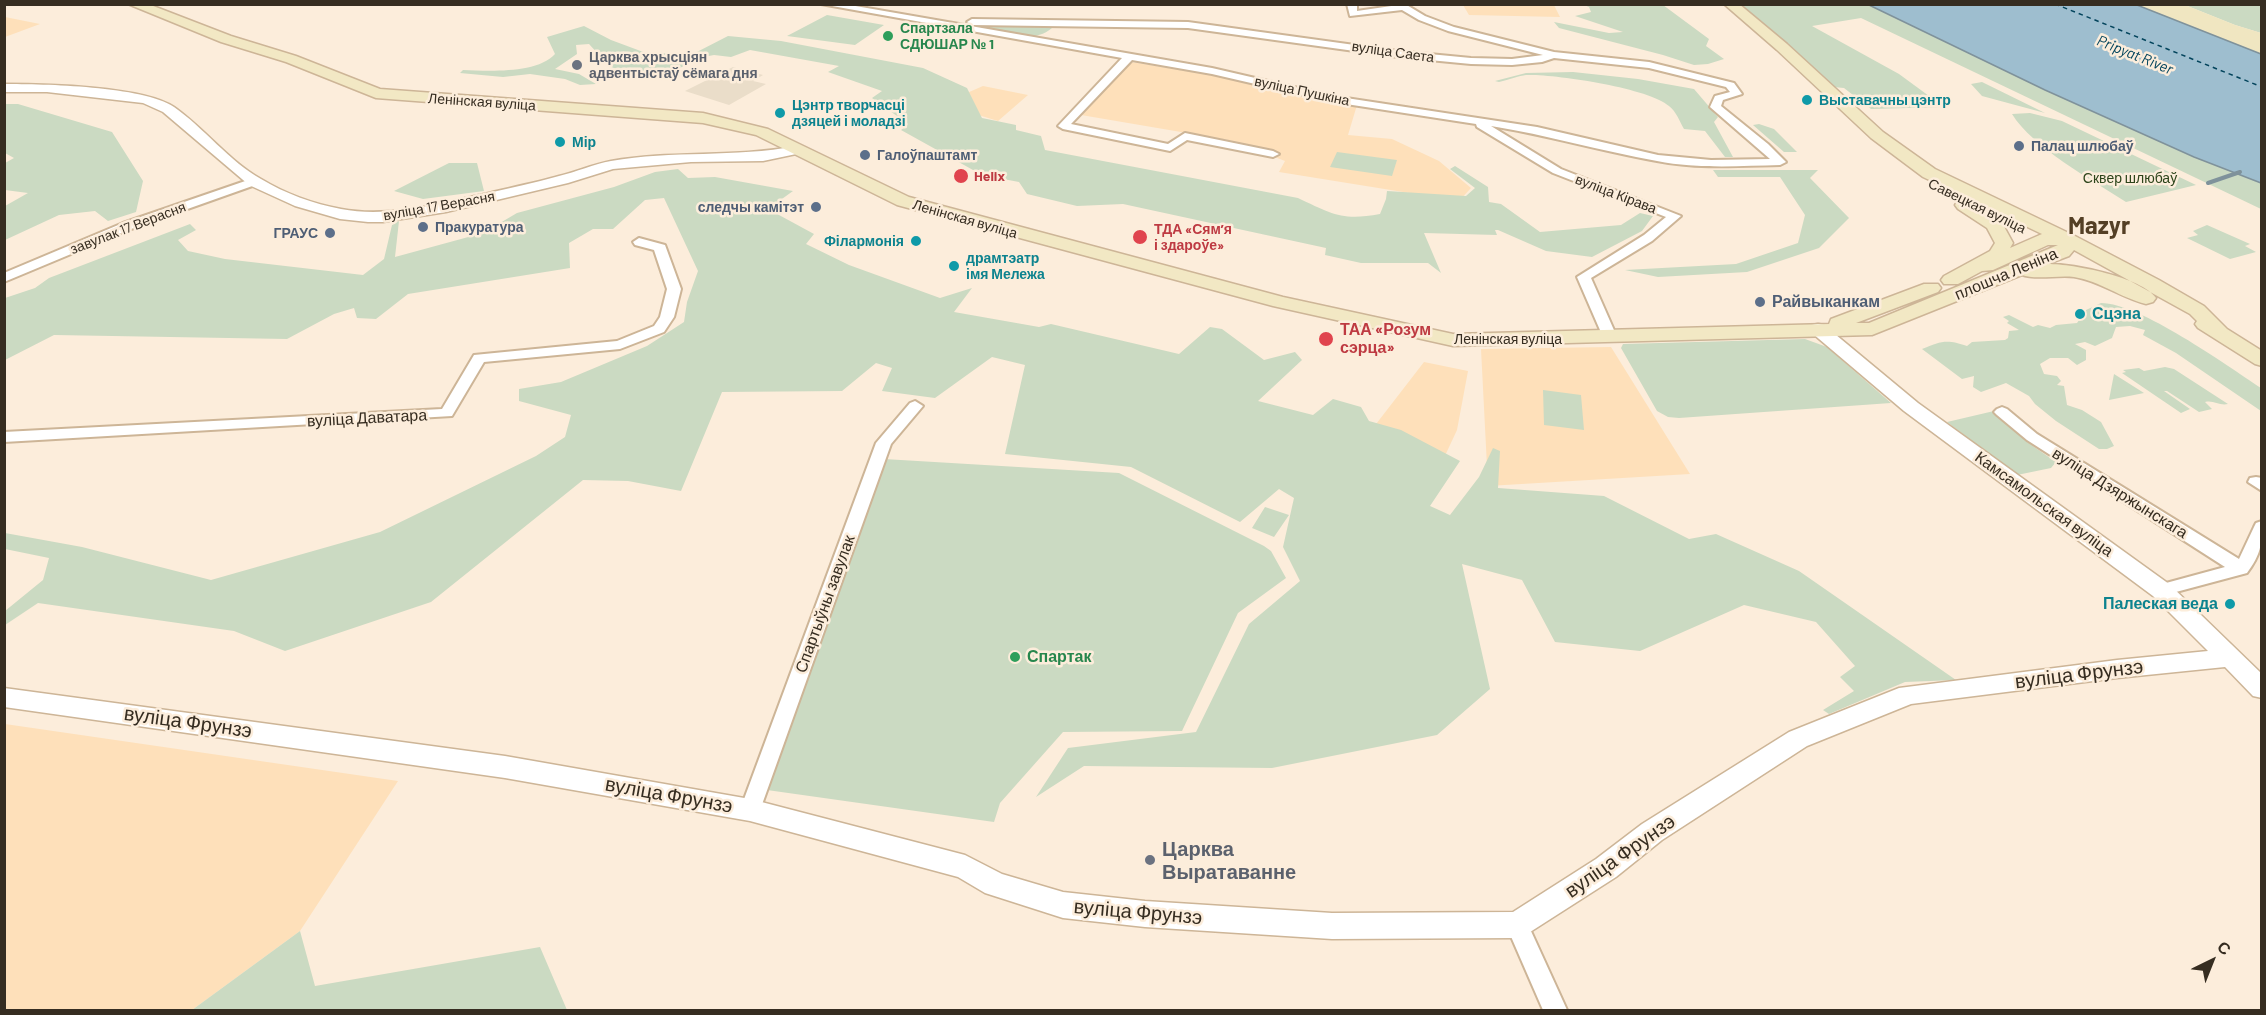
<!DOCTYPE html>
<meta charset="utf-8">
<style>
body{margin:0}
#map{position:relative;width:2266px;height:1015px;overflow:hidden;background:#fceddb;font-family:Barlow,sans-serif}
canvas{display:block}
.frame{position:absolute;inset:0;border:6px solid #362d21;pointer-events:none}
.north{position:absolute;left:2182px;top:931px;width:60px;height:60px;-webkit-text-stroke:4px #fceddb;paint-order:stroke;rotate:43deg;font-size:16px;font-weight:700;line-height:24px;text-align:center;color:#362d21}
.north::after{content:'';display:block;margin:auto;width:21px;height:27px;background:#362d21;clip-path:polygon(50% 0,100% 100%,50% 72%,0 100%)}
</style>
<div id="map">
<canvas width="2266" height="1015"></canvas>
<div class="frame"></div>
<div class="north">С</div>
</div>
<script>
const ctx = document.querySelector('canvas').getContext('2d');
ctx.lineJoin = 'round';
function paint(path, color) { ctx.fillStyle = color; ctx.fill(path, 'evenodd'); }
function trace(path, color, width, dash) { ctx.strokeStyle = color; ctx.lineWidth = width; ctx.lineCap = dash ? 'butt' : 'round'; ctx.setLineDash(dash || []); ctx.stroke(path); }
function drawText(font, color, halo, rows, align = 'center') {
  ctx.font = font + ' Barlow,sans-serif'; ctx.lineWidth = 5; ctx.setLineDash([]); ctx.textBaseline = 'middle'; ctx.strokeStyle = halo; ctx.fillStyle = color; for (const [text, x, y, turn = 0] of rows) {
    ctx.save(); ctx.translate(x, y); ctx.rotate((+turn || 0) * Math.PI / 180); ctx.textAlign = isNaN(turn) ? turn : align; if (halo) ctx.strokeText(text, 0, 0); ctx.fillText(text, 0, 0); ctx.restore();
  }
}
paint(new Path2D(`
 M733,67L763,75L753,81L766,84L729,105L685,91Z`), '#eaddc9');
paint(new Path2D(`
 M1463,5H1554L1560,17L1469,15Z
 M5,17L40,24L5,37Z
 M1131,62L1230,78L1357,105L1348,135L1392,139L1439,161L1471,188L1459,201L1279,172L1285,161L1272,156L1274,152L1228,140L1081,115Z
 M983,86L1028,95L998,121L962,110L953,99Z
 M1611,347L1690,474L1488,486L1481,349Z
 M1424,362L1468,371L1457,430L1436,475L1373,428Z
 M5,724L398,781L300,931L192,1010H5Z`), '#fee0ba');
paint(new Path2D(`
 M1584,5H1663L1709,39L1706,46L1724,59L1708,64L1694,65L1663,55L1559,28L1554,22L1609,33L1623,32L1575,16L1591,12L1589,7Z
 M1736,5H1869L2045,90L2194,157L2261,183V209L1861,18L1812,26L1899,74L1944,107L1871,109L1844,88L1833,87Z
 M2185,5H2261V33L2235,25Z
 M827,15L884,25L855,45L787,36Z
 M995,25L1049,26L1052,28C1034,43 1012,35 991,31L990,27Z
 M584,26L611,40L646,53L693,54L728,36L781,41L923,68L967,88L982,118L1016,125V130L1041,136L1045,150L1298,198C1332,214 1342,221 1380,214L1386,199L1387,191L1466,196L1475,188L1450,169L1455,166L1488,187L1489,202L1501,204L1540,232L1621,225L1640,213L1653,216L1642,231L1592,257L1546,251L1498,230H1495L1497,235L1424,233L1441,273L1428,263H1361L1325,255L1326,248L1123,204L1077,206L1027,194L1019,182L982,175L901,130L908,124L872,98L882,91L828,72L839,66L750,50L731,57L714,55L698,58L671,73L643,76L610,67L589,44L576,45L577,54L555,69L579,74L596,84L580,85L565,79L530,74L503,77L460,73L463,70C488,71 537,74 555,54L547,37Z
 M1573,72L1638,79L1694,89L1718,117L1714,122L1733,157H1725L1705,131L1684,129C1680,122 1676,111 1669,106C1649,88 1555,74 1526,75C1517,76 1508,80 1499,82L1495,81L1526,73Z
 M1982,82L2045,113L1982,96L1971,84Z
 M5,104H18L112,132L143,181L136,212L108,221L95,211L59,215L5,240V206L28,193L5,190V163L14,158L5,153Z
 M2030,113L2062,121L2196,185L2126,202C2092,180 2032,147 2012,114Z
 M1759,124L1774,129L1797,152H1784L1753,125Z
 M1337,152L1397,160L1392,176L1330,167Z
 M449,163H477L484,191L423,199L394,191Z
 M678,169L688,178L715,177L793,191L768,209L814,234L806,244L849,265L940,298L972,288L954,312L1039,327L1051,324L1179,354L1210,327L1222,329L1264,360L1295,352L1302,360L1258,401L1313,415L1333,399L1361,407L1369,421L1401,430L1460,461L1430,506L1450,515L1479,477L1493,448L1500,451L1498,488L1604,496L1689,539L1716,534L1799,571L1956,680L1905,682L1829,714L1823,710L1854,691L1840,677L1855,666L1816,622L1744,605L1640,651L1555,642L1522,580L1462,564L1490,689L1437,735L1272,768L1084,766L1036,797L1068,748L1196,732L1249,624L1300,581L1283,547L1294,498L1279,489L1240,522L1131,467L1005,454L1025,365L992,357L935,398L882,391L892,368L876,363L842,391L722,392L681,491L628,481L583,480L431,602L285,651L234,631L38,603L5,625V611L43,580L49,558L5,549V533L82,547L211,580L380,532L536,456L565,437L571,415L519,401V389L561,382L647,346L684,322L687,302L698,271L664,198L645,200L613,229H593L569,243L570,268L408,294L376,319L357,318L354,308L334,314L287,339L54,335L5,360V298L35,288L49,278L190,224L196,230L178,240L188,251L225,259L363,275L384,259L392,225L399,221L395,257L483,233L517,213L614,187L655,172Z
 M1713,170H1818L1810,178L1849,218L1819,248L1747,272L1658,277L1625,270L1736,264L1798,243L1805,215L1780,177H1718Z
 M2207,225L2250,244L2245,246L2256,252L2230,259L2187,238L2198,235L2193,231Z
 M2101,303C2140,303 2226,365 2261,388V411L2176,353L2143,335L2145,330L2130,326L2116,327L2112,338L2095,346L2085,342L2075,344L2086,350V360L2077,365L2068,358H2050L2040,364L2044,374L2057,376L2061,381L2057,385L2064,386L2067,405L2082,410L2101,422L2114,446L2107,449H2099L2056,421L2035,404L2029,396L2006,383L1981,392L1973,387L1974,376L1962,379L1922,349C1941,341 1947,339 1967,346L1972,342L2005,340L2008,338L2009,331L2019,330L2007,323L2009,321L2003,317L2009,315L2033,327L2038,325L2050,328L2056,325L2077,323L2086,310Z
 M1805,339L1827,347L1891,403L1679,418L1668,417L1657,411L1621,348L1623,344Z
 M2165,367L2174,369L2228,404C2219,406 2214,400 2205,402L2212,409L2199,412L2167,391H2164L2190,409L2181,413L2122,373L2126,372L2123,370L2139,368L2144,371Z
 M2114,374L2144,393L2109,400Z
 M1543,390L1581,395L1584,430L1544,425Z
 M1994,411L2024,435L2027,442L2056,462L2051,468L2017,475L1947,422Z
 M884,459L1119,473L1264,546L1271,551L1286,578L1238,613L1182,731L1063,732L1000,803L994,822L767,790Z
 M1265,507L1289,515L1274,537L1252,528Z
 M300,931L315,986L540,947L567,1010H192Z`), '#cbdac2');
paint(new Path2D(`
 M2137,5H2185L2235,25L2261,33V54Z`), '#f0e6c1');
const water = new Path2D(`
 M1869,5H2137L2261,54V183L2194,157L2045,90Z`);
paint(water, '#9ebecf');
trace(water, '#7f929b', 1.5);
trace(new Path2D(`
 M2208,183L2240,172`), '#7f929b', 4);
trace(new Path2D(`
 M2055,4L2262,87`), '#03445c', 1.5, [4.5, 4]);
const minor = new Path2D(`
 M821,4H844L1212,68L1333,96L1537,127L1658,155L1711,160L1770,159L1710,107L1715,96L1730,92L1726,87L1649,68L1554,58L1542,62L1512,65L1471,64L1398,57L1188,28L972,25L967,22L972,19L1188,22L1398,51L1471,58L1512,59L1543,55L1448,31L1419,20L1402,10L1350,16L1347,4H1357V11L1405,4L1425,16L1454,27L1554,52L1649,62L1734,83L1742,94L1723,100L1721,106L1768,144L1786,162L1780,165C1739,166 1697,169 1657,161C1601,151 1547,135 1491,126L1561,169L1681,216L1652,241L1591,278L1617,337L1610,341L1603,337L1577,277L1644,235L1666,217L1553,173L1477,127L1476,124L1333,102L1212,74L1132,60L1071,124L1168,144L1185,133L1273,151L1279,154L1273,157L1187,140L1170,151L1063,129L1058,126L1122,58Z
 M254,178L258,180V184L131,229L4,282V273L123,223Z
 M639,238L665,245L681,289L674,317L664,332L620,349L484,362L452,416L4,442V432L442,409L474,355L617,341L654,326L660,317L667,289L654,250L635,245L633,242Z
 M915,401L923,406L891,444L760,810L757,816L750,819L743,816L740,810L876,443L910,403Z
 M2002,407L2007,409L2037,434L2239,559L2254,527L2256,523L2262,521C2262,545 2261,554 2247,573L2161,596L2155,594L2152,590L2155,586L2225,567L2027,440L1997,415L1994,412L1997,409Z
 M2256,477L2262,478V491L2248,482L2250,478Z
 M1517,915L1525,918L1567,1010H1543L1506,925L1509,918Z`);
const tertiary = new Path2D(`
 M4,84C44,84 143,86 174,107C203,127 230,162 261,179C284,193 314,204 341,209C388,218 438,204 484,194C509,188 534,183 559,176C576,172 594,164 611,161C672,150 735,158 796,146L803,150L801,153L763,161L691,162L613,169L568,183L446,212L383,222H368L340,219L295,206L249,185L163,112L143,103L47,92H4Z
 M1818,324L1824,325L1918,403L2169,584L2262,674V698L2253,696L2225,667L2117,678L1911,704L1807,746L1662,840L1616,877L1527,934L1517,938L1332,939L1145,927L1063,918L985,893L958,877L750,821L505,778L4,707V688L505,756L750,799L965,855L1002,874L1063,892L1145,901L1332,913L1513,912L1596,859L1642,824L1789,732L1899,688L2117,660L2208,651L2153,596L1904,411L1812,333L1809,329L1812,325Z`);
const secondary = new Path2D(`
 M128,4H148L231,36L296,56L380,89L703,113L768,129L909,197L1283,297L1453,334L1829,324L1831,319L1924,284H1938L1941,288L1938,292L1856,323H1869L2058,245H2048L1993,270L1982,271L1958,284H1944L1941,280L1944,276L1990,251L1995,243L1987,228L1958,209L1955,205L1958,201H1970L2001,221L2013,243L2010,248L2042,234L1923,177L1871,138L1777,50L1724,4H1739L1787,44L1883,132L1935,169L2075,236L2159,280L2204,306L2227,329L2262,351V366L2255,364L2198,328L2195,324L2197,321L2190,314L2074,250L2069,256L2048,264C2073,264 2142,277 2156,298L2153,302L2146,304C2121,298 2100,281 2074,277C2059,275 2034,280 2022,275L1872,335L1453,346L1273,306L897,205L756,135L703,123L376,98L286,62L221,42Z`);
trace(minor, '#cdb597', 4);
trace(tertiary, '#cdb597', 3);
trace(secondary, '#cdb597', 3);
paint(minor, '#fff');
paint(tertiary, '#fff');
paint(secondary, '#f2e8c4');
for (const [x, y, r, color] of [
 [888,36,6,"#2e9e5b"],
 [577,65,6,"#6b7280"],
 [1807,100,6,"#0f9aa8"],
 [780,113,6,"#0f9aa8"],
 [560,142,6,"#0f9aa8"],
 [2019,146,6,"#5c6f8a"],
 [865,155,6,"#5c6f8a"],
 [961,176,8,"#e0444e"],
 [816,207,6,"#5c6f8a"],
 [423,227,6,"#5c6f8a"],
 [330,233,6,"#5c6f8a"],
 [1140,237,8,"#e0444e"],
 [916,241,6,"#0f9aa8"],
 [954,266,6,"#0f9aa8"],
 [1760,302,6,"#5c6f8a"],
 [2080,314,6,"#0f9aa8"],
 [1326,339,8,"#e0444e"],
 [2230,604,6,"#0f9aa8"],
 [1015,657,6,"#2e9e5b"],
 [1150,860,6,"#6b7280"]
]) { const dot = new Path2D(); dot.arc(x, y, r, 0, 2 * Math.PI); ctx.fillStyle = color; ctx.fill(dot); trace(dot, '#fceddb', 2); }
drawText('bold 14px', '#27864d', '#fceddb', [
 ["Спартзала",900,28],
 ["СДЮШАР № 1",900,44]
], 'left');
drawText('14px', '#362d21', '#fceddb', [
 ["вуліца Саета",1393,52,8],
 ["вуліца Пушкіна",1302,91,12],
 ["Ленінская вуліца",482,102,4],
 ["вуліца Кірава",1616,194,21],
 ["вуліца 17 Верасня",439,206,-10],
 ["Савецкая вуліца",1977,206,26],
 ["Ленінская вуліца",965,219,16],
 ["завулак 17 Верасня",128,228,-21],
 ["Ленінская вуліца",1508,339]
]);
drawText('bold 14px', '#5b616d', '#fceddb', [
 ["Царква хрысціян",589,57],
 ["адвентыстаў сёмага дня",589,73]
], 'left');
drawText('bold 14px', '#0d838f', '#fceddb', [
 ["Выставачны цэнтр",1819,100],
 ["Цэнтр творчасці",792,105],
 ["дзяцей і моладзі",792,121],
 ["Мір",572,142],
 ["Філармонія",904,241,"right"],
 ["драмтэатр",966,258],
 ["імя Мележа",966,274]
], 'left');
drawText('bold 14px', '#4e5e75', '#fceddb', [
 ["Палац шлюбаў",2031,146],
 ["Галоўпаштамт",877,155],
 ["следчы камітэт",804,207,"right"],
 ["Пракуратура",435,227],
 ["ГРАУС",318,233,"right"]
], 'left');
drawText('bold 14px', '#be3a42', '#fceddb', [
 ["Helix",974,176],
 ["ТДА «Сямʼя",1154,229],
 ["і здароўе»",1154,245]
], 'left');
drawText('14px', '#2c441a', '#fceddb', [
 ["Сквер шлюбаў",2130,178]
]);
drawText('italic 15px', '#03445c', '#fceddb', [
 ["Pripyat River",2135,55,22]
]);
drawText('16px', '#362d21', '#fceddb', [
 ["плошча Леніна",2006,274,-23],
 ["вуліца Даватара",367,418,-3],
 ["вуліца Дзяржынскага",2120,493,32],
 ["Камсамольская вуліца",2044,504,36],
 ["Спартыўны завулак",825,604,-70]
]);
drawText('bold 16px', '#4e5e75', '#fceddb', [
 ["Райвыканкам",1772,302]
], 'left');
drawText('bold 16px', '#0d838f', '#fceddb', [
 ["Сцэна",2092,314],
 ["Палеская веда",2218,604,"right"]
], 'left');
drawText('bold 16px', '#be3a42', '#fceddb', [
 ["ТАА «Розум",1340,330],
 ["сэрца»",1340,348]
], 'left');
drawText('bold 16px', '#27864d', '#fceddb', [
 ["Спартак",1027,657]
], 'left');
drawText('20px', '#362d21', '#fceddb', [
 ["вуліца Фрунзэ",2079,674,-7],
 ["вуліца Фрунзэ",188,722,8],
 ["вуліца Фрунзэ",669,795,10],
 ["вуліца Фрунзэ",1620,856,-35],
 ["вуліца Фрунзэ",1138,912,5]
]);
drawText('bold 20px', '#5b616d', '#fceddb', [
 ["Царква",1162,849],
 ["Выратаванне",1162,872]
], 'left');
drawText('bold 24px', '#543f25', '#fceddb', [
 ["Mazyr",2099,226]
]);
</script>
